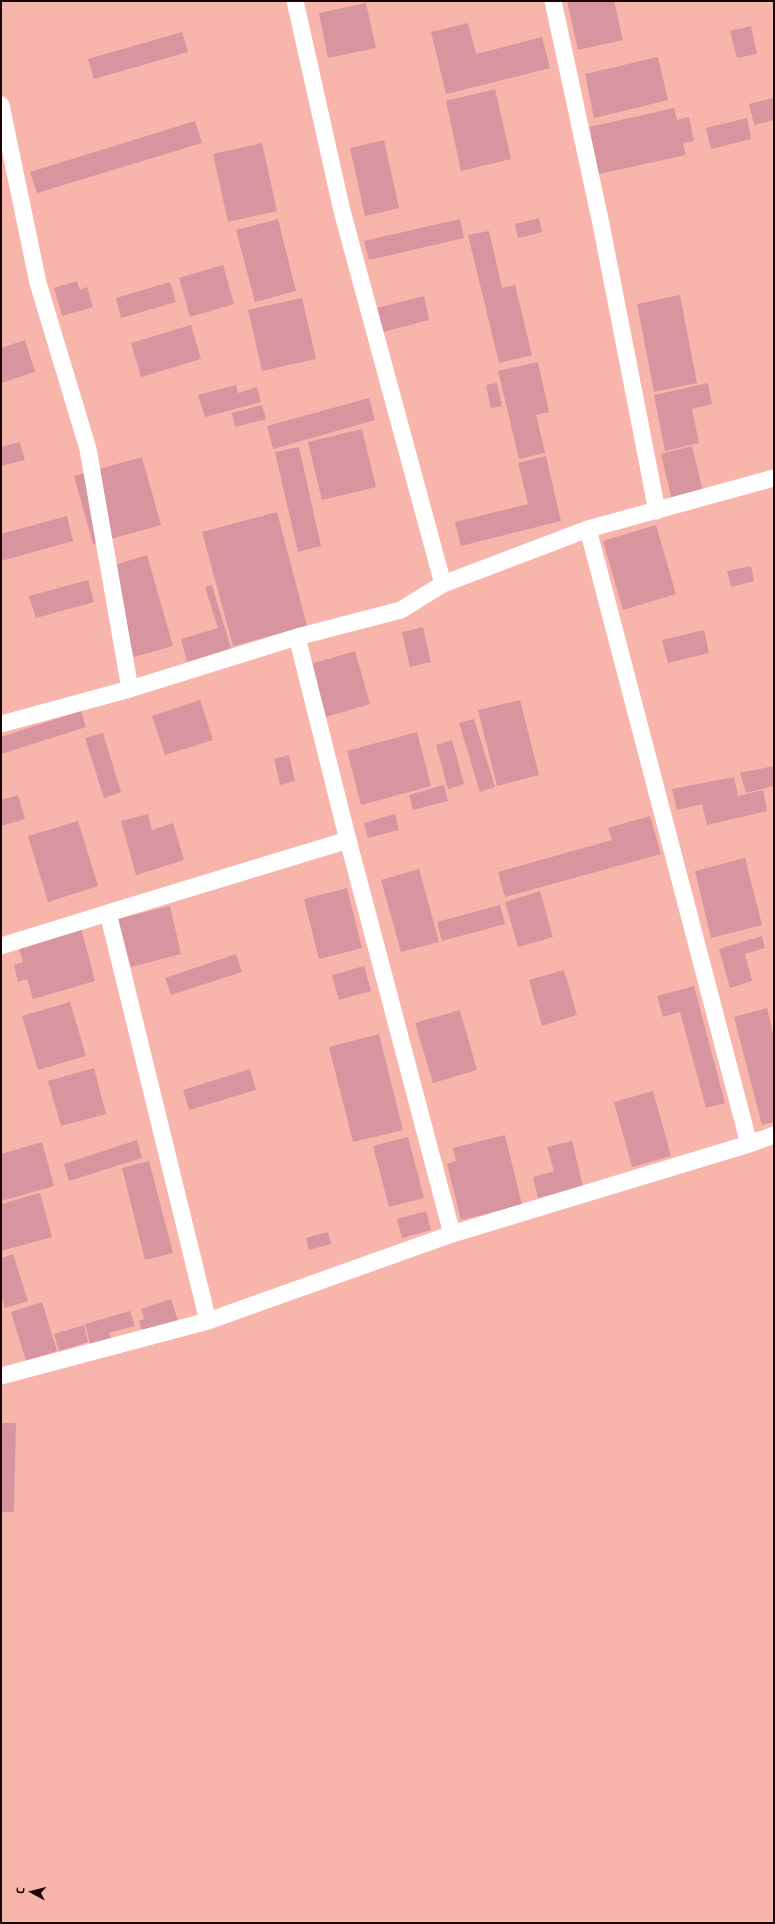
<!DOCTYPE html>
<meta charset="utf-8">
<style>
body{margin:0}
#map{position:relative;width:775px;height:1924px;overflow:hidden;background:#f8b5ab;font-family:"Exo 2",sans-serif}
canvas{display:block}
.frame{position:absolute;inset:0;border:2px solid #1a0504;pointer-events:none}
.north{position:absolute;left:12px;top:1872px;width:40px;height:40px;-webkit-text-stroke:3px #f8b5ab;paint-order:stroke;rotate:277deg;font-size:11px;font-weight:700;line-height:16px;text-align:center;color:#1a0504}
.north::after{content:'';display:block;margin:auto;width:14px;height:18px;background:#1a0504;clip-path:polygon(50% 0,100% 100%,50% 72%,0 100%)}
</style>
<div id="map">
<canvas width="775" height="1924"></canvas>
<div class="frame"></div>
<div class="north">С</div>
</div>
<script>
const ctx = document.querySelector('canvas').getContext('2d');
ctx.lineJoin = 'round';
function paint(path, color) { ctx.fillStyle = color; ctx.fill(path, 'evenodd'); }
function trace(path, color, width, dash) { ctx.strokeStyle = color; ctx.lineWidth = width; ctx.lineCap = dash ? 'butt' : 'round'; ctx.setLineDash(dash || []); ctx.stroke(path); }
paint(new Path2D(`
 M567,1H614L623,40L578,50Z
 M366,3L376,48L328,58L319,13Z
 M468,23L476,54L542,37L550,68L446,94L431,32Z
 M751,26L757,54L737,58L730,31Z
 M182,32L188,52L94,79L88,59Z
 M658,57L668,100L594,118L585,74Z
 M495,89L511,159L461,171L446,101Z
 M774,98V120L754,125L749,104Z
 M674,108L677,120L689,117L694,141L683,143L686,155L599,174L589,127Z
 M747,118L751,139L711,149L706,128Z
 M195,121L202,143L37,193L30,172Z
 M384,140L399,208L365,216L350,148Z
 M262,143L277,211L228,222L213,154Z
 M539,218L542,232L518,238L515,224Z
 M278,219L296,291L255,302L236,230Z
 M460,219L464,238L369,260L364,241Z
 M489,231L502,288L515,285L532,355L499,363L468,235Z
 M223,265L234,304L190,317L179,278Z
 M77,281L80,290L87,287L93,307L62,316L54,288Z
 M170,282L176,302L121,318L116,298Z
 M680,295L697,383L654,392L637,304Z
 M424,296L429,320L383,332L377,308Z
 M302,298L316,359L262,371L248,310Z
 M191,325L201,359L141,377L131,343Z
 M25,340L35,372L1,383V348Z
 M538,362L549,412L536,415L545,453L519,459L498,371Z
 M497,383L502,406L491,408L486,385Z
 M708,383L712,404L692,409L699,443L665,451L654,395Z
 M236,385L238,393L257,387L261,402L205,417L198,395Z
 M369,398L375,420L273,449L267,426Z
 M262,405L266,419L235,427L232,413Z
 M362,429L376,487L322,500L308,442Z
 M20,442L25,460L1,466V447Z
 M692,446L703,492L672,500L661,454Z
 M299,447L321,546L298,552L275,452Z
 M546,456L561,521L461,546L455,522L528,504L518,463Z
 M142,457L161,525L93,544L74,476Z
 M277,512L307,626L233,646L202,532Z
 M67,516L73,541L1,561V534Z
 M656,525L676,594L623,610L603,541Z
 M147,555L173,646L134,657L108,567Z
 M751,566L754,581L731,587L727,571Z
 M88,580L94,602L36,618L29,596Z
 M212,585L231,648L187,662L181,639L218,628L205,587Z
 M423,627L431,662L410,667L402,632Z
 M704,630L709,653L668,663L662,640Z
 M355,651L370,704L326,717L311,664Z
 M200,700L213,740L165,755L152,716Z
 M520,700L539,775L497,786L478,710Z
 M81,711L86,727L1,754V737Z
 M474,719L495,787L480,792L459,723Z
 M417,732L431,786L361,805L347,751Z
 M103,733L121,792L104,798L85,738Z
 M452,740L464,784L448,789L436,745Z
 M289,755L295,781L280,785L274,759Z
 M774,766V786L746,793L740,773Z
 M734,777L738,796L763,790L767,811L707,825L702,804L677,810L672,789Z
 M444,785L448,801L413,810L409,795Z
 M18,795L25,819L1,826V800Z
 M148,814L152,830L173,823L184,860L136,875L121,821Z
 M395,814L399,830L368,838L364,823Z
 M650,816L661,854L505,897L498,872L612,840L608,828Z
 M78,821L98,886L48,902L28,836Z
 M745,858L762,925L711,938L695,871Z
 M419,869L439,942L401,952L381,880Z
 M347,888L362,948L319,959L304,899Z
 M540,891L553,937L518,947L505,902Z
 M500,905L505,924L442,941L437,922Z
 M170,906L181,954L131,967L118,919Z
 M81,928L95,981L33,999L27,979L18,982L14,965L23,962L18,946Z
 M762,936L765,948L745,954L752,981L730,988L719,949Z
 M236,954L242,972L171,995L165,978Z
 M364,966L371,991L339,1000L332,975Z
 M564,970L577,1015L542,1026L529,980Z
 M694,986L725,1103L706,1108L680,1012L663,1017L657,996Z
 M70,1002L86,1056L38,1070L22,1016Z
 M767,1008L774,1038V1122L762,1125L734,1017Z
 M460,1010L477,1070L433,1083L415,1023Z
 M379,1034L403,1130L353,1142L329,1047Z
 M94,1068L106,1114L61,1126L48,1081Z
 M250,1069L256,1090L189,1110L183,1090Z
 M653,1091L671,1156L632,1167L614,1102Z
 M505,1135L522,1205L461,1220L447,1164L456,1161L453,1148Z
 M408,1137L424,1198L389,1207L373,1146Z
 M137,1140L142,1158L69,1181L64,1164Z
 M572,1141L583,1186L538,1198L533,1177L554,1171L547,1147Z
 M42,1142L54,1186L1,1201V1154Z
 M149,1161L173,1253L145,1260L122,1168Z
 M40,1193L52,1237L1,1251V1204Z
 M426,1211L431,1230L402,1238L397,1219Z
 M328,1232L331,1244L309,1250L306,1238Z
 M13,1254L28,1301L5,1308L1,1295V1258Z
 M171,1299L178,1321L143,1333L139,1321L144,1319L141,1309Z
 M42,1302L57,1351L26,1361L11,1312Z
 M130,1311L135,1326L109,1333L112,1341L91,1347L85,1324Z
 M84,1325L88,1342L59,1351L54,1334Z
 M1,1423H16L14,1512H1Z`), '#d795a0');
trace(new Path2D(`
 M295,1L342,211L443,584
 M553,1L601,224L657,511
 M1,105L38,283L88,449L130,689
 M588,529L774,478
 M1,724L130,689L297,637
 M348,840L297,637L401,610L443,584L588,529L749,1144
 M1,946L108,913
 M452,1234L348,840L108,913L208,1321L452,1234L749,1144L774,1135
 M1,1376L208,1321`), '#fff', 17);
</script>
